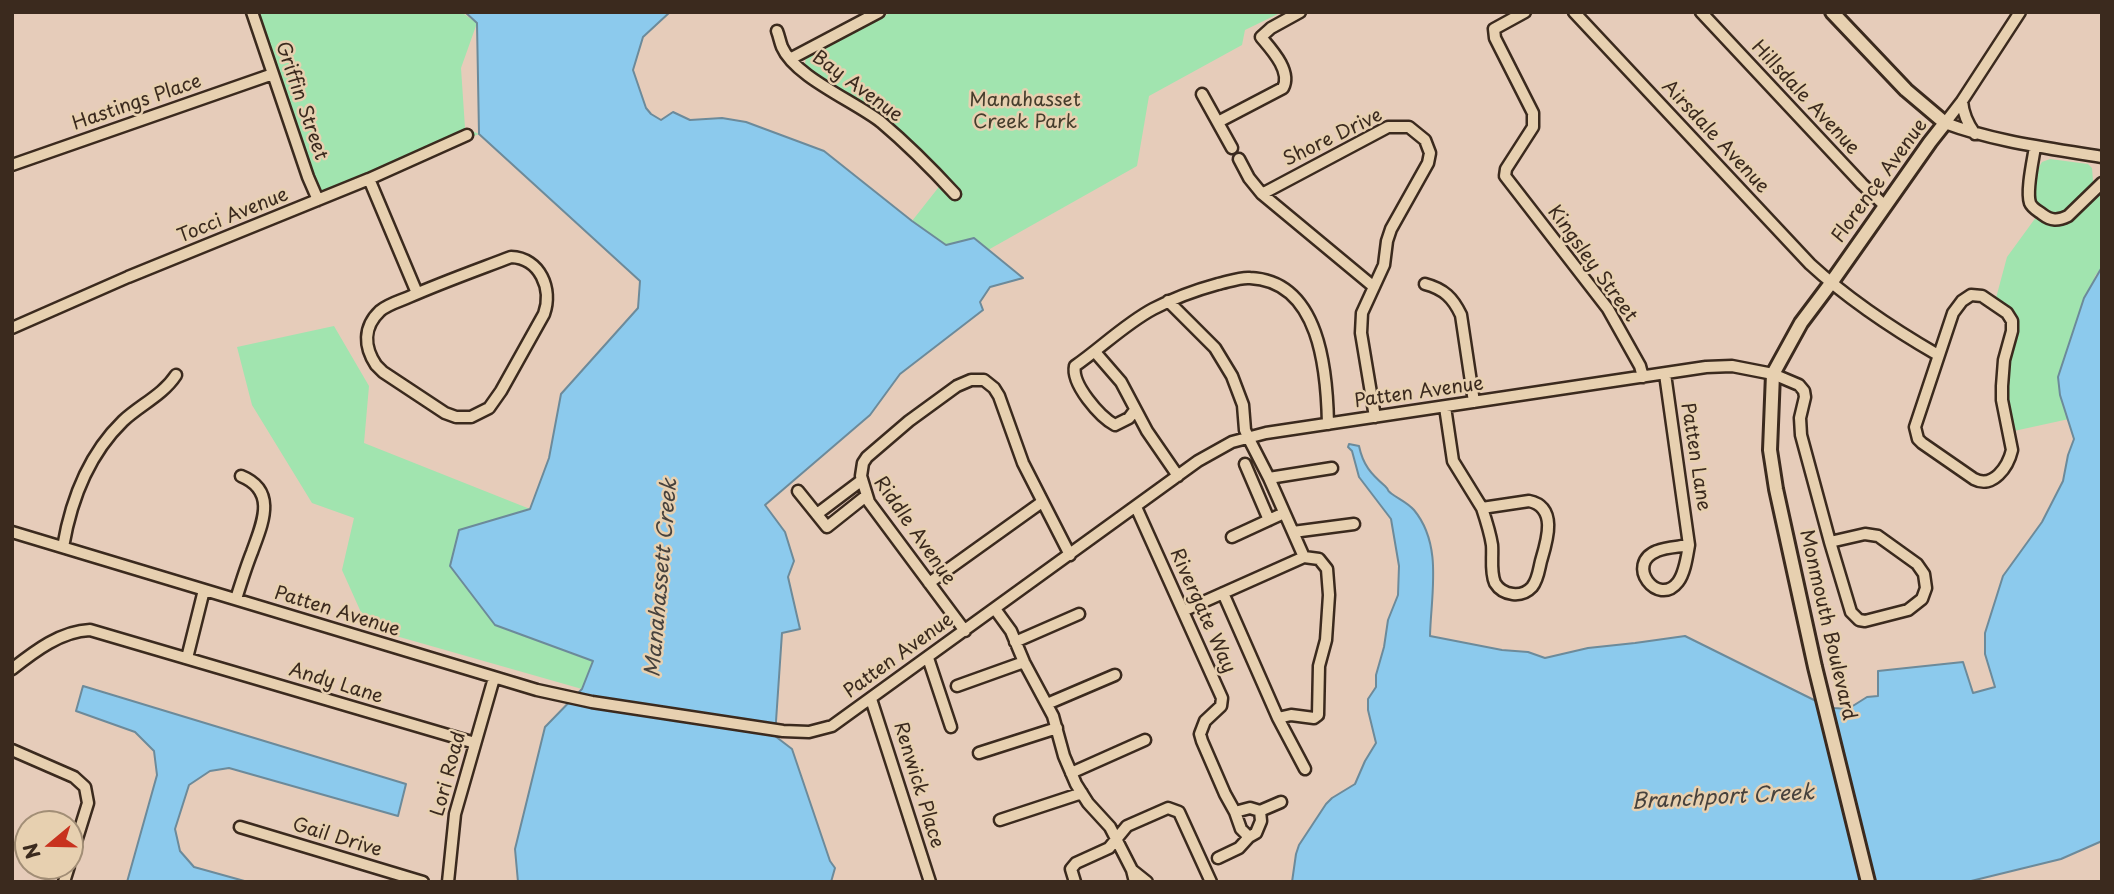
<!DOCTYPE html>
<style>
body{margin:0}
#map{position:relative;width:2114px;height:894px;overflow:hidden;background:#e6ccba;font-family:"Playpen Sans",sans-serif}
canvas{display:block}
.frame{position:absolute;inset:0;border:14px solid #3b2a1e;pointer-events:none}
.north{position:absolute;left:14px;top:810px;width:70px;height:70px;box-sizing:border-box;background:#e7d0b0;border:2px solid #a28e76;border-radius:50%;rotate:251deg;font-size:19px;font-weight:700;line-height:28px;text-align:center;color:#3b2a1e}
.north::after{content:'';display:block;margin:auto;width:24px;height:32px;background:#c8321e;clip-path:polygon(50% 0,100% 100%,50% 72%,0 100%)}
</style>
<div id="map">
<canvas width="2114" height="894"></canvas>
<div class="frame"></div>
<div class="north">N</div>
</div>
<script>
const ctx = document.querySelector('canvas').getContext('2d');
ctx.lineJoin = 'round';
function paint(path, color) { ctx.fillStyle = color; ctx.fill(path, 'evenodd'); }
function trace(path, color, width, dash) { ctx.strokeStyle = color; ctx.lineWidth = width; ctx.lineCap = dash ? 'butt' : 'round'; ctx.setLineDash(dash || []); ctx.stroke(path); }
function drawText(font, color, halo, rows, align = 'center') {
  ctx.font = font + ' "Playpen Sans",sans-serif'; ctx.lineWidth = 5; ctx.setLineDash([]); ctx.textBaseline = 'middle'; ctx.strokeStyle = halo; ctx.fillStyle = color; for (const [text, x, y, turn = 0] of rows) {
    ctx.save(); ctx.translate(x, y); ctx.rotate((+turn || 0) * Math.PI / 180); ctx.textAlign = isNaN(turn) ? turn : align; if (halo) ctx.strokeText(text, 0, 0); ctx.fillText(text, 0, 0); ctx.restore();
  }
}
paint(new Path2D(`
 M254,12H461L477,23L461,68L465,128L479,134L316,198Z
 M892,12H1282L1245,30L1242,45L1149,96L1137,166L988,250L974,238L946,245L912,221L938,188L941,170L885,118L808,70L805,64L806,56Z
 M2050,159L2088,164L2092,168L2093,181L2102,192V267L2095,276L2061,400L2069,419L2014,431L2008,402L2007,374L2019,324L2013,311L1996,298L2007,257L2042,209L2036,203L2034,197L2039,167L2042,162Z
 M334,326L369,386L364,443L530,509L459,530L495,625L593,661L582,689L368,628L342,570L354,518L312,503L252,405L237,347Z`), '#a1e4af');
const water = new Path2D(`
 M465,12H670L643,37L633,70L646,108L651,114L661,120L673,112L690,120L722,118L746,122L824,151L912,221L946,245L974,238L1023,278L990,287L980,302L983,310L900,374L870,415L765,505L785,532L794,561L788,577L800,629L782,633L775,736L792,749L830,861L835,868L831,882H518L515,849L545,727L582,689L593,661L495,625L450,566L459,530L530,509L549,458L561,394L638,308L640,281L479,134L477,23Z
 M2102,267V841L2061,859L1967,882H1292L1296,854L1299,845L1326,804L1332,798L1355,784L1365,761L1376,743L1368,710V699L1376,687V675L1384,647L1388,620L1398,595L1399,566L1391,519L1359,477L1352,451L1348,447L1349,444L1359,446C1363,465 1371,474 1385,486C1391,492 1385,489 1392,494C1399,499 1408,503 1414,510C1443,545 1431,594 1430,636L1502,650L1528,652L1545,658L1588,648L1635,643L1685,636L1814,700L1834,708L1848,709L1867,697L1878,696V671L1963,662L1973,693L1995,687L1985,654V633L2003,576L2042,522L2063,481L2068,455L2074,439L2060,395L2058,377L2084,298Z
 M83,686L406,784L398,816L229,768L210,771L189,785L175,829L180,851L194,867L248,882H127L157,775L154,751L135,732L76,711Z`);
paint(water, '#8ccaed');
trace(water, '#6c8a9a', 2);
const minor = new Path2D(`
 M252,12L308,177L318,200
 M1525,12L1494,29L1495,38L1533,113V127L1506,169L1505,176L1608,309L1640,366L1643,377
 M1574,12L1810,264C1848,299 1893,329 1938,355
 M1701,12L1862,184L1885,206
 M2020,12L1962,101L1945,123C1996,142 2049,148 2102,157
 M777,31C779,36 780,42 782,47C795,77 854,101 881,122C907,144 932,169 955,194
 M790,59L879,12
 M1202,94L1232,148
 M1962,101C1963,114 1967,123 1975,134
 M1218,122L1283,88C1292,71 1271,49 1261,37L1271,28L1300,12
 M2035,147C2033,160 2026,191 2030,203C2032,208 2038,211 2042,214C2051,221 2058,221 2068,216L2102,183
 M1239,159L1249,178L1262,194L1374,287
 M12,165L273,74
 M369,179L417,293
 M1262,194L1388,127H1409L1425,140L1430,153L1428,163L1391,229L1387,241L1384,265L1362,313L1361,333L1375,417
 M511,257C540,258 553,289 544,314L501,391L489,408L471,417H456L445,413L383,372L376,365C364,347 363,327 380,311C388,304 400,301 409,297C443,282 477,270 511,257Z
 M1425,284C1444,289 1453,298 1461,315L1474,402
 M1971,295L1982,296L2007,313L2012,321V331L2004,360L2002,386V400L2012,450C2008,467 1993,489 1974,479L1922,443L1918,439L1915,427L1953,313L1962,301Z
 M1168,301L1215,348L1232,376L1243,405L1245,430L1249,439L1269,478L1304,557L1319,559L1327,569L1329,595L1326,640L1319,666L1318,715L1314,718L1291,715L1278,718
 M12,328L128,277L369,179L467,135
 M1095,352L1121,382L1147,431L1178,476
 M1665,374L1689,545
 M1445,407L1453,461L1482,508
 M1135,410L1129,418L1115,425C1100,417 1071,384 1075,366C1101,348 1125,324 1153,309C1174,298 1196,290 1218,284C1228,282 1240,277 1250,278C1320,281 1327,371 1328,424
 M1245,464L1269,520
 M1269,478L1332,468
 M798,491L827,527L866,496
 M1529,501C1558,507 1547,541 1541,561C1539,569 1538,580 1532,587C1522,598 1503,596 1495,583C1490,572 1493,557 1492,545C1490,532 1486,520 1482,508Z
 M1136,507L1222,698L1221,706L1205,721L1200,734L1202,741L1225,794L1235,812L1241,829L1249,837
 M817,514L862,480
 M12,532L537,690L592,702L783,731L809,732L832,726L1198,461L1232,442L1266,433L1706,367L1732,366L1773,374L1799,385L1804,391L1805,397L1800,418L1801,435L1830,542
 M1293,532L1354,524
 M1865,534L1878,536L1917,564L1924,574L1926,588L1922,599L1908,610L1865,621L1859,620L1851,612L1830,542Z
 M1232,537L1284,513
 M1689,545C1687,556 1685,573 1678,582C1658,608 1624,564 1657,551C1666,547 1679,547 1689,545Z
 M63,547C71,500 88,455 123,421C140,405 163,395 176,375
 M929,583L1042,502
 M1223,593L1278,718L1305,769
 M236,599C241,583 246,567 252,552C262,524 278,491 241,476
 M995,609L1011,631L1024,662L1053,716L1064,756L1076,784L1088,803L1110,827L1132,870L1135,882
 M1183,611L1304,557
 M965,631L869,502L861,476L863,463L867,457L909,421L957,386L971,380H984L994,388L999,396L1023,463L1070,555
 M1015,642L1079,614
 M187,658L204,590
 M928,658L951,727
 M12,669C35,651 61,631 90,630L475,743
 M957,686L1024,662
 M871,699L930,882
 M1047,704L1115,675
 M12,750L74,777L85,787L88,803L70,861
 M979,753L1057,728
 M1071,773L1145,740
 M1260,811L1281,802
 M1000,820L1082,793
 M240,827L423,882
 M1218,858L1239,848L1249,837L1256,833L1261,821L1260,811L1250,808L1235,812
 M1132,870L1147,882
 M64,882L69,866
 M448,882L455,814L494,678
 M1075,882L1071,869L1076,863L1109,848L1127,826L1168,808L1179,812L1211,882`);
const major = new Path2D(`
 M1832,12L1906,90L1945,123L1930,142L1831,283L1801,323L1773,374L1770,450L1776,489L1815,667L1868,882`);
trace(minor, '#3b2a1e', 15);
trace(major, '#3b2a1e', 18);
trace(minor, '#e7d0b0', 10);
trace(major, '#e7d0b0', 12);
drawText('19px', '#3b2a1e', '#e7d0b0', [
 ["Bay Avenue",857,87,36],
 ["Hillsdale Avenue",1805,98,47],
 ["Griffin Street",301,101,71],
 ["Hastings Place",137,103,-19],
 ["Airsdale Avenue",1715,137,47],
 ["Shore Drive",1333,138,-26],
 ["Florence Avenue",1880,181,-54],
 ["Tocci Avenue",233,216,-22],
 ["Kingsley Street",1592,264,54],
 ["Patten Avenue",1419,393,-8],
 ["Patten Lane",1695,457,81],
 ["Riddle Avenue",914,531,55],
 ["Rivergate Way",1202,611,66],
 ["Patten Avenue",337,612,17],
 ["Monmouth Boulevard",1827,625,77],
 ["Patten Avenue",899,656,-36],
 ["Andy Lane",336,684,17],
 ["Lori Road",449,774,-75],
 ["Renwick Place",918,785,73],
 ["Gail Drive",337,838,17]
]);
drawText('19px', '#453d2c', '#e7d0b0', [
 ["Manahasset",1025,101],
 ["Creek Park",1025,123]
]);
drawText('italic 21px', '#47423d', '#e7d0b0', [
 ["Manahassett Creek",662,578,-85],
 ["Branchport Creek",1723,798,-3]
]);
</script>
